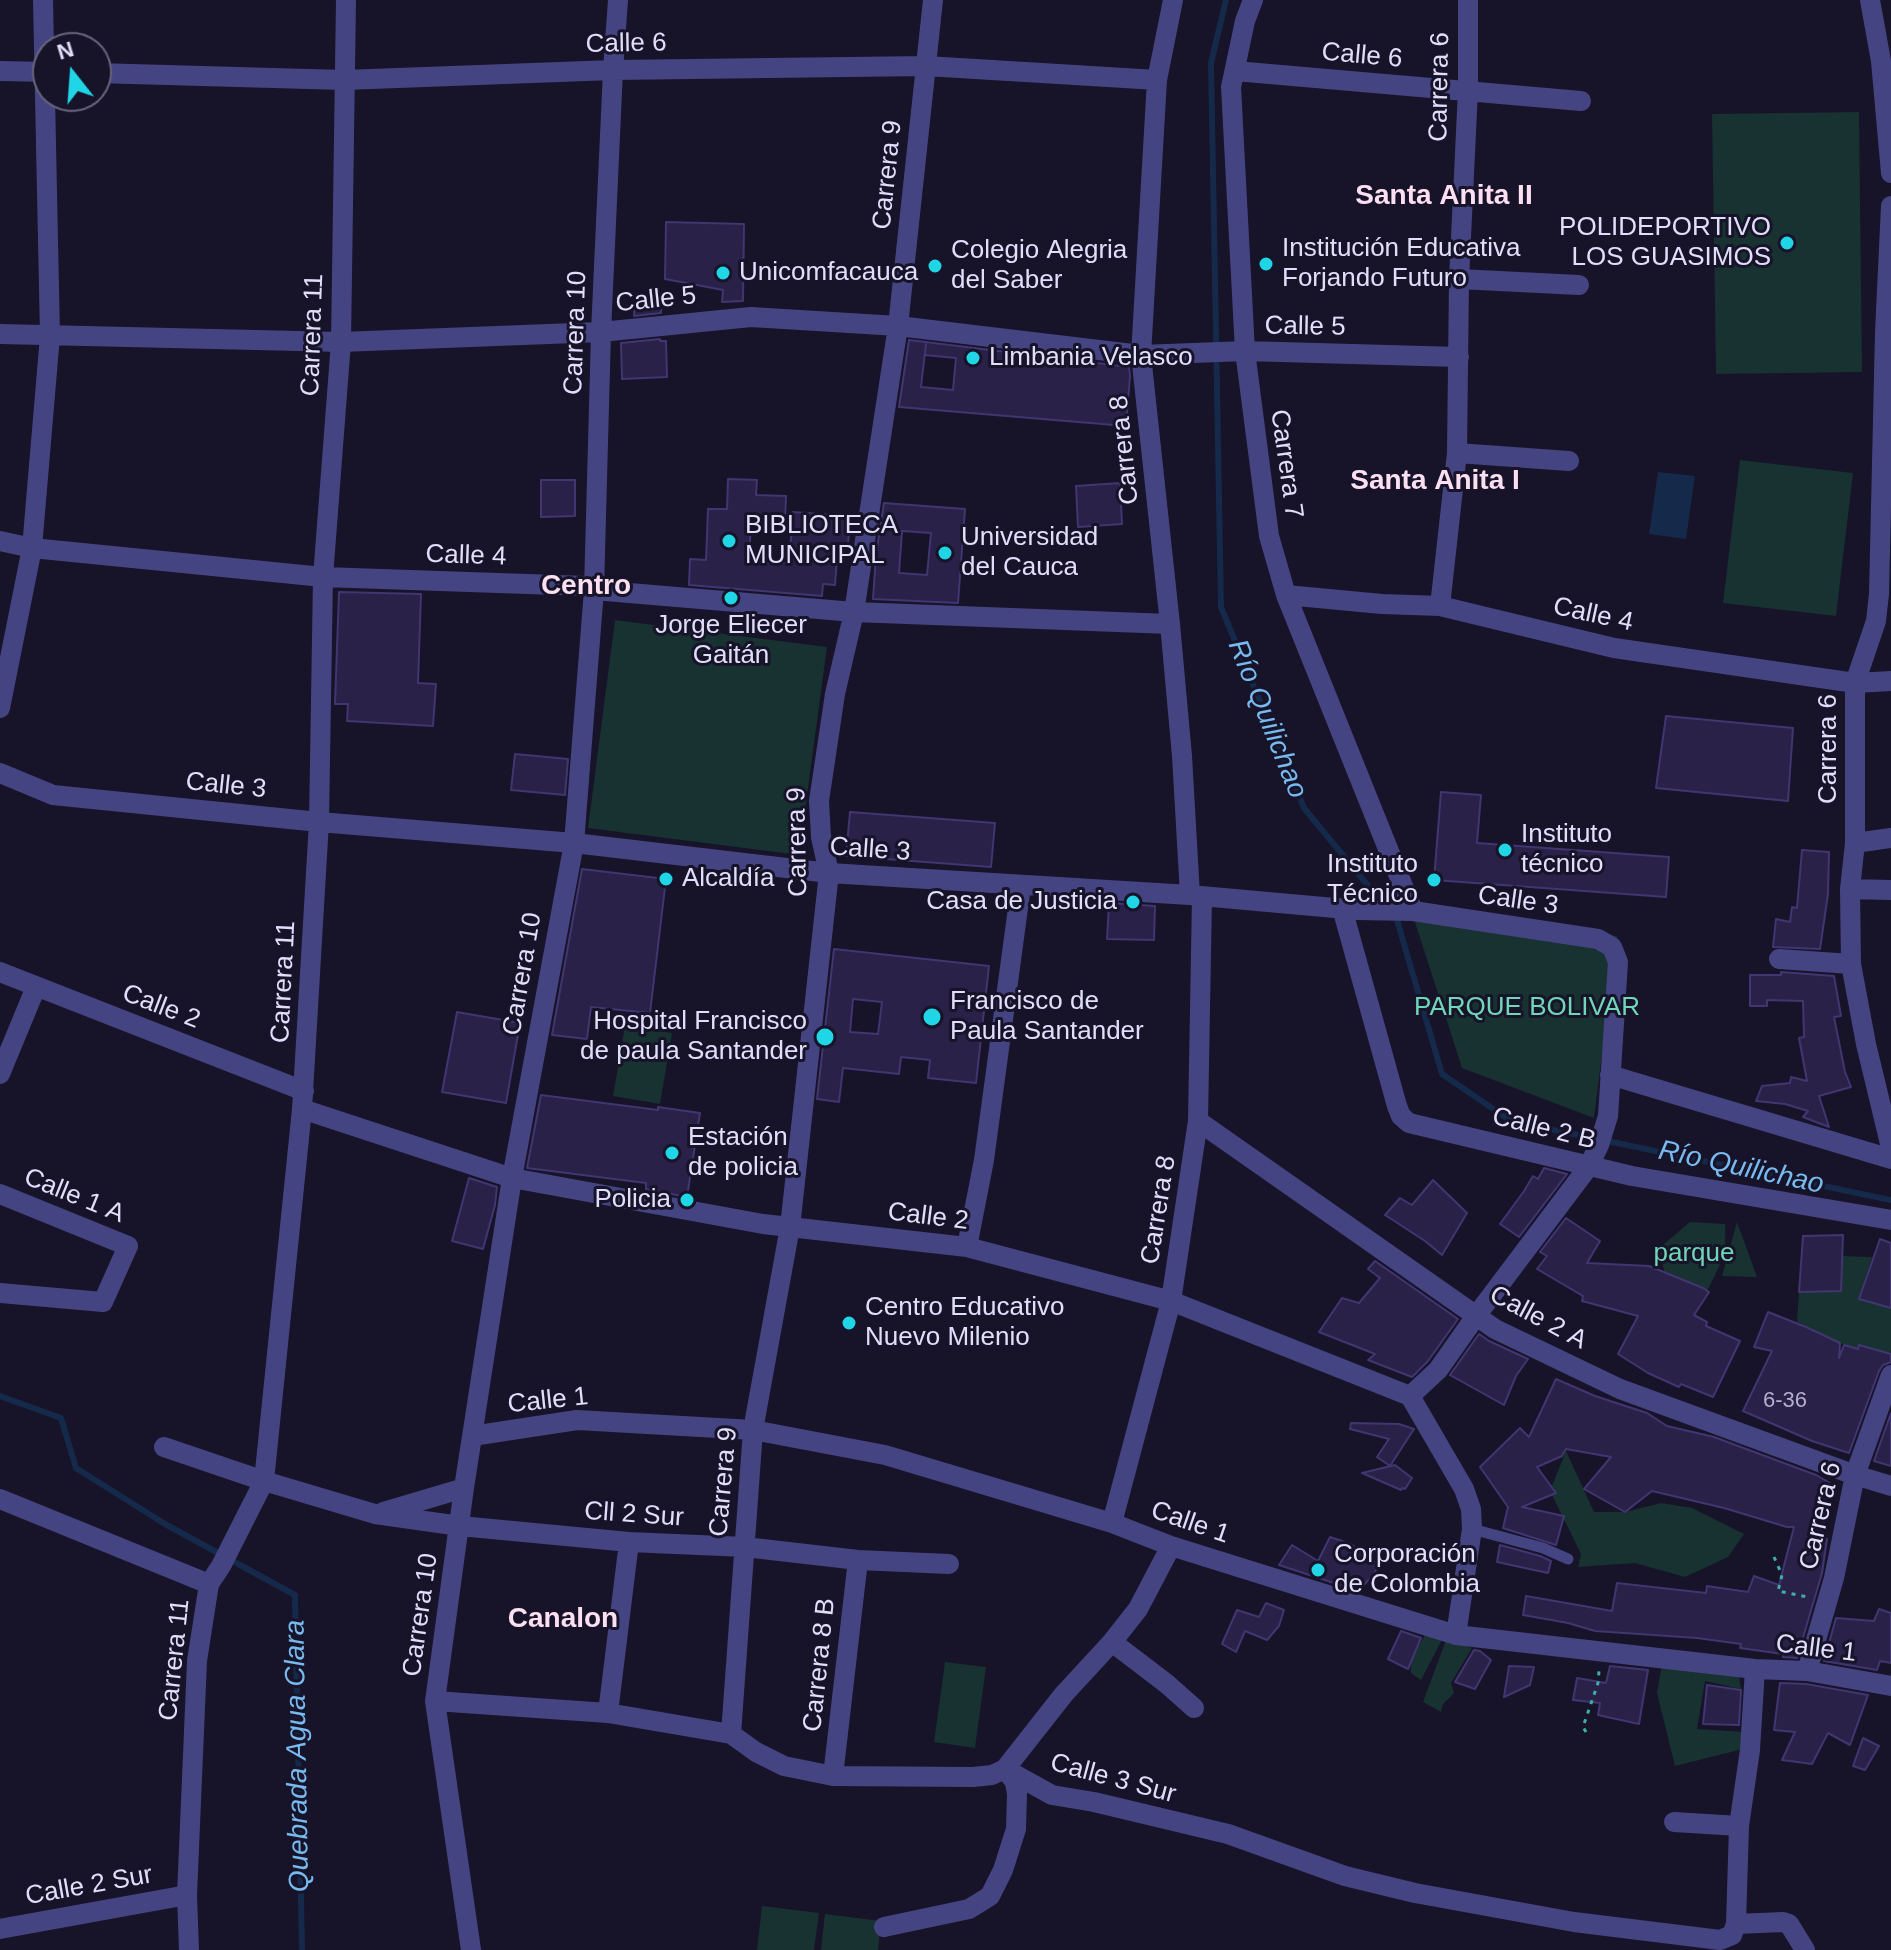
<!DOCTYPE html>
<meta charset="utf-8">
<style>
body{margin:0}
#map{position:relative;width:1891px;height:1950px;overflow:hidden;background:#171328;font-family:Arial,sans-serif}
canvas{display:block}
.north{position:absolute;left:32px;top:32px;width:80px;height:80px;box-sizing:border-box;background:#171328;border:2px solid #68647c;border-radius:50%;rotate:343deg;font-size:22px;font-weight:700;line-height:32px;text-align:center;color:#e1defb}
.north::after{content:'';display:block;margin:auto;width:28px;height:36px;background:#1fd5e6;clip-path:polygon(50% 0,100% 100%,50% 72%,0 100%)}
</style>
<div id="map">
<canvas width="1891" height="1950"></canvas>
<div class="north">N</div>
</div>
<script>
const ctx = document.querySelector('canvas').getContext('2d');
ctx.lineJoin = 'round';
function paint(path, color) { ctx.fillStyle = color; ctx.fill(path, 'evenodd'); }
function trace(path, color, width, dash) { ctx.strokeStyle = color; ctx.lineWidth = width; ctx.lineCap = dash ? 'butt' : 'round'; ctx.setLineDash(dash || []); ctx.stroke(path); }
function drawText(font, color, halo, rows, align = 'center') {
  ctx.font = font + ' Arial,sans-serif'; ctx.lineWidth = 6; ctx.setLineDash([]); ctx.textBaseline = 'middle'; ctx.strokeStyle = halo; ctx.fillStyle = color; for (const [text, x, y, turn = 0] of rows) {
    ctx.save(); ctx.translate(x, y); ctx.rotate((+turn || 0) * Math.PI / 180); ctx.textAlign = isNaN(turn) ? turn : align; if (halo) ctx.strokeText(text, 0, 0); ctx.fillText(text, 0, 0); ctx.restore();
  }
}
paint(new Path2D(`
 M1859,112L1862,372L1716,374L1712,114Z
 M1740,460L1853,473L1836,616L1723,603Z
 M615,620L827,647L799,855L588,828Z
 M1414,919L1617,936L1594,1118L1462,1068Z
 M625,1026L672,1033L660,1104L613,1096Z
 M1690,1222L1725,1224C1727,1253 1720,1266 1707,1291L1665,1273L1658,1249Z
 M1737,1222L1757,1277L1722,1276Z
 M1842,1256L1872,1257L1859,1299L1891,1308V1350L1887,1366L1877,1364L1858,1349L1842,1344L1797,1322L1799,1292L1841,1291Z
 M1566,1451L1594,1512H1625L1661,1503L1692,1508L1744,1534L1728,1557L1685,1577L1635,1563L1578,1567L1581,1554L1550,1491Z
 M1427,1631L1444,1636L1421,1680L1411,1673V1661Z
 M1446,1640L1472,1648L1451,1683L1454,1693L1443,1704L1441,1712L1423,1702Z
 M945,1662L986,1667L975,1748L934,1742Z
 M1662,1664L1739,1676L1741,1689L1705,1681L1697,1729L1744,1732L1747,1748L1675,1766L1657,1693Z
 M762,1906L819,1913L814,1950H757Z
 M825,1914L881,1921L878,1950H821Z`), '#173230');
paint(new Path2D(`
 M1658,472L1695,476L1686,539L1649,534Z`), '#152a4b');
trace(new Path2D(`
 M1226,0L1211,63L1221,607L1304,808L1384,905
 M1394,916L1397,920L1442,1074L1511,1121L1891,1200
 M0,1396L61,1418L76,1468L165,1524L295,1595L302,1950`), '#152a4b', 6);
const building = new Path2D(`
 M666,222L744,224L743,301L722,302L723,290L665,279Z
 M635,295L662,296L661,313L634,316Z
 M660,339V341H666L667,377L622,379L621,343Z
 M909,340L1129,367L1130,376L1126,426L899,407ZM926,344L925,355L956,358L953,390L921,387Z
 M728,479L757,480L756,495L786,496L785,523L751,522L749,562L789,563L793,512L850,516L848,546L838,545L835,585L823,584L822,596L689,585L690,559L706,560L708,509H727Z
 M541,480H575V516L541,517Z
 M1120,483L1122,524L1078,527L1076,486Z
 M884,503L965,509L958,603L873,599L876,555ZM902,531L931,533L927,575L899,573Z
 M339,592L421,594L418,683L436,684L433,726L347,721L348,704H335Z
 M1666,716L1793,728L1788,801L1656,788Z
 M515,754L568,759L565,795L511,790Z
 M1441,792L1481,795L1477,843L1669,857L1666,897L1434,880Z
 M850,812L995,823L991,867L846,856Z
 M1802,850L1829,852L1828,894L1820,949L1773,947L1776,919L1790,922L1792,907L1797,908Z
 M582,869L666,879L650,1013L591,1007L587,1039L552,1035Z
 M1109,903L1155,906L1154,940L1107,939Z
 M834,949L989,966L976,1083L928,1078L930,1060L901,1057L899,1074L843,1068L839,1102L817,1099ZM853,999L882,1002L878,1034L850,1032Z
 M1781,972L1834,976L1841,1016L1834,1017L1845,1072L1851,1087L1819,1096L1829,1127L1803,1117L1808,1111L1785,1104L1756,1101L1762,1086L1790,1083L1791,1077L1807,1081L1799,1038L1804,1037L1803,1001L1767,1000V1006H1750V975H1781Z
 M457,1012L520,1023L506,1103L442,1092Z
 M541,1095L658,1110V1107L700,1113L687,1197L646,1189V1183L527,1168Z
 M1544,1168L1567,1174L1519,1237L1500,1224L1524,1191L1533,1176L1538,1179Z
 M469,1178L497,1187L495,1205L483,1249L452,1241Z
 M1433,1180L1467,1213L1442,1255L1425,1241L1385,1215L1400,1198L1412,1205Z
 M1566,1218L1600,1241L1587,1263L1649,1266L1703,1288L1709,1292L1694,1315L1707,1322L1706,1326L1740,1341L1713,1397L1681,1384L1679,1387L1648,1373L1618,1354L1638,1316L1582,1301L1583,1296L1537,1269L1547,1256L1540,1252Z
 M1843,1235L1841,1291L1799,1292L1803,1236Z
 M1880,1239L1891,1243V1308L1859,1299Z
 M1375,1261L1458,1319L1428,1361L1412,1377L1368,1360L1375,1354L1319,1332L1342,1298L1359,1303L1380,1278L1368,1269Z
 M1768,1312L1806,1327L1840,1343L1839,1358L1844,1345L1858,1349L1859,1345L1891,1354V1362L1883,1365L1879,1371L1849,1453L1812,1441L1743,1411L1772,1351L1754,1347Z
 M1479,1334L1489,1341L1528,1359L1516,1376L1504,1405L1450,1375Z
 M1556,1379L1595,1396L1647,1413L1667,1426L1714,1437L1816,1475L1830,1483L1821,1537L1827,1539L1822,1573L1797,1658L1783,1657V1654L1740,1648L1741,1644L1697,1638L1595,1631L1568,1623L1523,1615L1526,1596L1612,1611L1617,1583L1706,1593L1707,1586L1748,1592L1754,1576L1779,1585L1794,1527H1787L1724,1508L1652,1491L1625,1512L1584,1489L1611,1457L1566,1449L1562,1456L1537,1467L1556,1493L1522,1507L1564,1516L1556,1545L1503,1528L1508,1507L1480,1467L1520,1428L1529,1437Z
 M1891,1413V1466L1874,1461Z
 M1351,1423L1399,1424L1414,1429L1390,1466L1377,1457L1389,1439L1350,1429Z
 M1395,1465L1412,1478L1405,1489L1402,1488L1401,1490L1362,1473Z
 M1330,1537L1351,1544L1379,1565L1373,1575L1362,1587L1346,1577L1343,1586L1279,1565L1292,1545L1318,1561Z
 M1500,1545L1540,1556L1551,1561L1548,1573L1497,1562Z
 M1266,1603L1284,1610L1279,1626L1267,1640L1245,1631L1236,1652L1222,1644L1237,1610L1259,1617Z
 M1879,1609L1891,1613V1663L1880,1661L1877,1670L1824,1661L1836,1618L1874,1621Z
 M1401,1631L1421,1638L1408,1669L1388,1659Z
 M1474,1650L1480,1651L1491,1660L1475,1689L1455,1682Z
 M1509,1666L1534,1667L1530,1685L1504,1697Z
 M1610,1666L1648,1670L1639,1724L1598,1715L1600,1703L1573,1700L1577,1678L1606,1683Z
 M1780,1683L1806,1684L1868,1695L1850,1745L1828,1733L1812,1764L1782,1760L1795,1732L1774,1730Z
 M1707,1685L1741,1690L1739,1725L1703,1724Z
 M1863,1738L1879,1746L1865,1770L1853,1766Z`);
paint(building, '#292147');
trace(building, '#413671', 2);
trace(new Path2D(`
 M1774,1557L1782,1575L1778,1591L1808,1597
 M1586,1732L1583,1727L1598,1683L1599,1671`), '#3eafa7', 3, [4, 6]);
trace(new Path2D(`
 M1472,1529L1543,1548L1568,1559`), '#454482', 11);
trace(new Path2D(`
 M1173,0L1157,80L1141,355L1170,624L1182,756L1190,895
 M1253,0L1245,21L1231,87L1245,351L1269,536L1286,595L1413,911
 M1870,0L1881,61L1891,173
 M0,71L48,72
 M1235,71L1581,101
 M96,73L344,80L613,70L926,66L1157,80
 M1891,206L1885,332L1879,594L1876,621L1855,683V843L1850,889L1851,964L1866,1044L1891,1148
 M1459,279L1579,285
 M1457,453L1569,461
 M0,541L32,548L323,577L586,586L594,590L854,612L1170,624
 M1286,595L1382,604L1440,606L1614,648L1855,683L1891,681
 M1440,606L1457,453L1459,279L1468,90V0
 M0,708L32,548L50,336
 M0,773L53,795L319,822L574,843L829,873L1190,895L1357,910L1413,911L1598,939L1612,947L1618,962L1608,1116L1599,1145L1589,1166L1476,1316L1438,1370L1410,1396
 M1855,843L1891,838
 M1850,889L1891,890
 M1342,908L1397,1106L1401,1116L1409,1123L1632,1176L1891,1220
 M1779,959L1851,964
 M0,972L304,1091
 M0,1074L36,987
 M1610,1075L1891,1159
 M302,1109L512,1178L763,1224L967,1247L1171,1301L1410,1396L1464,1489L1471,1509L1472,1529L1456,1635
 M1198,1121L1495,1329L1620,1389L1855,1475L1891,1486
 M0,1194L128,1246L103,1302L0,1293
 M967,1247L984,1160L1021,886
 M472,1436L577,1420L753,1430L885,1455L1112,1523L1171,1546L1456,1635L1755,1669L1807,1671L1891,1686
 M164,1447L264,1481L375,1514L460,1526L629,1542L745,1547L858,1560L949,1564
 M0,1499L209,1584
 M383,1512L464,1488
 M1112,1523L1171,1301L1198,1121L1202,897
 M1112,1642L1167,1684L1194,1708
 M1807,1671L1834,1578L1855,1475L1891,1375
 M435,1701L608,1713L731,1734L756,1752L784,1766L833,1776L973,1777L992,1775L1005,1769L1052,1795L1094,1802L1228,1834L1345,1876L1415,1893L1574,1922L1720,1940L1732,1935L1736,1924L1739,1826L1750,1750L1755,1669
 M608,1713L629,1542
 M731,1734L753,1430L790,1227L829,873L821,837L819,801L835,694L854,612L898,326L933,0
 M833,1776L858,1560
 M1674,1822L1739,1826
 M1736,1924L1783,1922L1789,1924L1805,1950
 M884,1927L969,1909L990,1896L1003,1870L1016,1829L1017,1794L1015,1782L1005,1769L1064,1694L1112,1642L1138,1609L1171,1546
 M0,1929L187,1895
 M189,1950L187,1895L197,1661L209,1584L221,1566L264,1481L302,1109L319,822L323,577L341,342L601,332L751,317L898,326L1141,355L1245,351L1459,357
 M471,1950L435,1701L464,1488L512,1178L574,843L594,590L601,332L613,70L618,0`), '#454482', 20);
trace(new Path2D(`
 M43,0L50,336
 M0,334L341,342L346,0`), '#454482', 20);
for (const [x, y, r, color] of [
 [1787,243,8,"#1fd5e6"],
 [1266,264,8,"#1fd5e6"],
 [935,266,8,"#1fd5e6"],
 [723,273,8,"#1fd5e6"],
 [973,358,8,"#1fd5e6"],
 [729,541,8,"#1fd5e6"],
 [945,553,8,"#1fd5e6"],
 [731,598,8,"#1fd5e6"],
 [1505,850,8,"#1fd5e6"],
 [666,879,8,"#1fd5e6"],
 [1434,880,8,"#1fd5e6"],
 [1133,902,8,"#1fd5e6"],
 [932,1017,10,"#1fd5e6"],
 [825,1037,10,"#1fd5e6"],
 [672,1153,8,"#1fd5e6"],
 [687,1200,8,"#1fd5e6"],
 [849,1323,8,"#1fd5e6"],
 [1318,1570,8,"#1fd5e6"]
]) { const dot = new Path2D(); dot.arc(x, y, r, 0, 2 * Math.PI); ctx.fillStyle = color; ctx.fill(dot); trace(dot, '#171328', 3); }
drawText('22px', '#b3afce', null, [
 ["6-36",1785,1401]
]);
drawText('26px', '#e1defb', '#171328', [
 ["Calle 6",626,44,-1],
 ["Calle 6",1362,56,5],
 ["Carrera 6",1440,87,-89],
 ["Carrera 9",888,175,-84],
 ["Calle 5",656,300,-6],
 ["Calle 5",1305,327,1],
 ["Carrera 10",576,333,-88],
 ["Carrera 11",313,335,-88],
 ["Carrera 8",1125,450,-96],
 ["Carrera 7",1286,464,82],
 ["Calle 4",466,556,2],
 ["Calle 4",1593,615,12],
 ["Carrera 6",1829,749,-90],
 ["Calle 3",226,786,6],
 ["Carrera 9",798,842,-91],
 ["Calle 3",870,850,4],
 ["Calle 3",1518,901,8],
 ["Carrera 10",523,974,-80],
 ["Carrera 11",284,982,-87],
 ["Calle 2",161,1007,21],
 ["Calle 2 B",1544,1129,14],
 ["Calle 1 A",74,1196,22],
 ["Carrera 8",1159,1210,-81],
 ["Calle 2",928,1217,7],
 ["Calle 2 A",1538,1318,28],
 ["Calle 1",548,1401,-6],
 ["Carrera 9",724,1482,-85],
 ["Cll 2 Sur",634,1515,4],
 ["Carrera 6",1821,1516,-77],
 ["Calle 1",1190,1523,19],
 ["Carrera 10",421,1615,-82],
 ["Calle 1",1816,1649,7],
 ["Carrera 11",175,1660,-84],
 ["Carrera 8 B",820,1665,-84],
 ["Calle 3 Sur",1113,1779,15],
 ["Calle 2 Sur",89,1886,-10]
]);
drawText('26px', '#e1defb', '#171328', [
 ["POLIDEPORTIVO",1771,228,"right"],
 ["LOS GUASIMOS",1771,258,"right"],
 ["Institución Educativa",1282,249],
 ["Forjando Futuro",1282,279],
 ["Colegio Alegria",951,251],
 ["del Saber",951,281],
 ["Unicomfacauca",739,273],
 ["Limbania Velasco",989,358],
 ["BIBLIOTECA",745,526],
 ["MUNICIPAL",745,556],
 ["Universidad",961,538],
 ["del Cauca",961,568],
 ["Jorge Eliecer",731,626,"center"],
 ["Gaitán",731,656,"center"],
 ["Instituto",1521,835],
 ["técnico",1521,865],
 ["Instituto",1418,865,"right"],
 ["Técnico",1418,895,"right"],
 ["Alcaldía",682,879],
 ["Casa de Justicia",1117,902,"right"],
 ["Francisco de",950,1002],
 ["Paula Santander",950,1032],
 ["Hospital Francisco",807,1022,"right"],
 ["de paula Santander",807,1052,"right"],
 ["Estación",688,1138],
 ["de policia",688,1168],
 ["Policia",671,1200,"right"],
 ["Centro Educativo",865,1308],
 ["Nuevo Milenio",865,1338],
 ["Corporación",1334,1555],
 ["de Colombia",1334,1585]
], 'left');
drawText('26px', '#71d5ba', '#171328', [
 ["PARQUE BOLIVAR",1527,1008],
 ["parque",1694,1254]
]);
drawText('bold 28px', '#fce0f2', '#171328', [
 ["Santa Anita II",1444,196],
 ["Santa Anita I",1435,481],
 ["Centro",586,586],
 ["Canalon",563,1619]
]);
drawText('italic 28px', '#77baf0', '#171328', [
 ["Río Quilichao",1267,719,68],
 ["Río Quilichao",1741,1168,12],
 ["Quebrada Agua Clara",298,1756,-91]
]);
</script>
